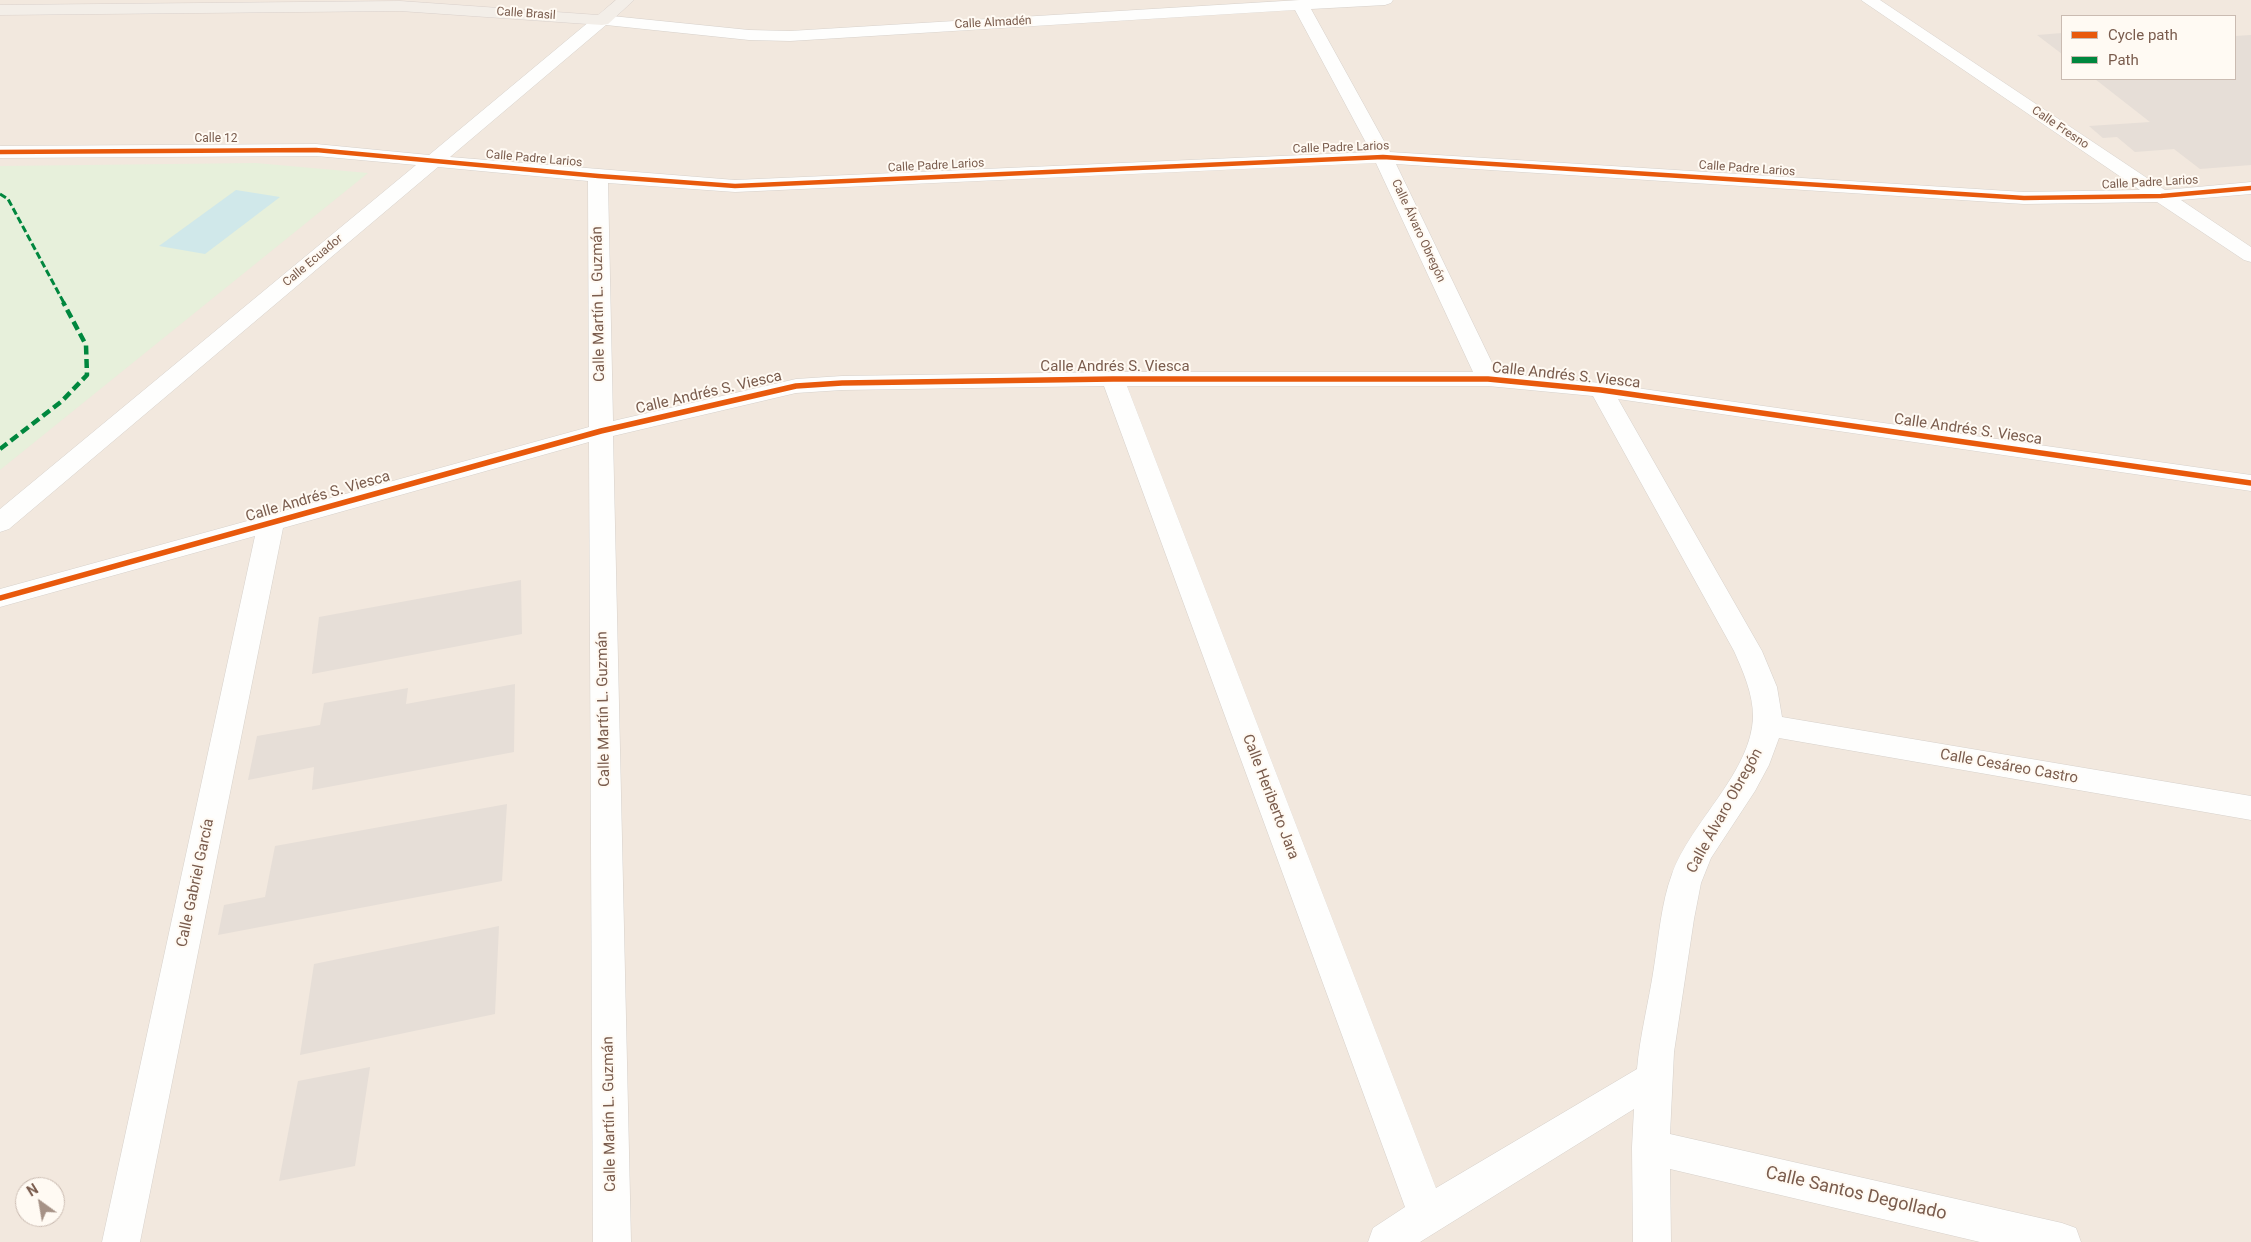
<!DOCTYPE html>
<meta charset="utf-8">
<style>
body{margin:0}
#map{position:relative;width:2251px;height:1242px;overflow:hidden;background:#f9f5f0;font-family:Roboto,sans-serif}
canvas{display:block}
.legend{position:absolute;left:2061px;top:15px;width:175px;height:65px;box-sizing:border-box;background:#fffaf3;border:1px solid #cabbb1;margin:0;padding:6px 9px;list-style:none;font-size:15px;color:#7a5c4d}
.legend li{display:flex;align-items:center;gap:10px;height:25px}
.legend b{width:25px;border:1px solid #cabbb1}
.north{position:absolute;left:15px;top:1177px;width:50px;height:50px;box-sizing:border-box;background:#fffaf3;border:1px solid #cabbb1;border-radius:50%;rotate:328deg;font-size:14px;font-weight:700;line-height:20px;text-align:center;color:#7a5c4d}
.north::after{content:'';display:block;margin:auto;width:18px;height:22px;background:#a69286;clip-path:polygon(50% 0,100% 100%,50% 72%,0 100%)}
</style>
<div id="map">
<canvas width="2251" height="1242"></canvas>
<ul class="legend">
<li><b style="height:6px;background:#e8590c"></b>Cycle path</li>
<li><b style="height:6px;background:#00873e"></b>Path</li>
</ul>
<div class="north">N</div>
</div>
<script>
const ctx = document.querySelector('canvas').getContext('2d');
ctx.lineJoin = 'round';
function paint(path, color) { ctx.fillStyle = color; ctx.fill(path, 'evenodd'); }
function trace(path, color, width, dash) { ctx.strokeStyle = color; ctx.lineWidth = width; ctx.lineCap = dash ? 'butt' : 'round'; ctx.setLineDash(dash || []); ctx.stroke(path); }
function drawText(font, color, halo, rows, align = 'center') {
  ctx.font = font + ' Roboto,sans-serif'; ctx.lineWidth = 4; ctx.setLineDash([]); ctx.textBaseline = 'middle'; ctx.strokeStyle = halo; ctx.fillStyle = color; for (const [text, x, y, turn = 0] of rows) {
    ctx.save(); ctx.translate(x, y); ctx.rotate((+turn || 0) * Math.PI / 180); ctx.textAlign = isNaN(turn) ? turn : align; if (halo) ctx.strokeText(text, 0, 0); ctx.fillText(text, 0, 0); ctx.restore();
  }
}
paint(new Path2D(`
 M0,0H2251V1242H0ZM2062,16H2235V79H2062ZM25,1187H55V1217H25Z`), '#f2e8de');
paint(new Path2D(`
 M256,163L368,173L0,470V166Z`), '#e7f0db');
paint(new Path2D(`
 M236,190L280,197L205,254L159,246Z`), '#d0e8ea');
paint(new Path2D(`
 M2062,33V54L2037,35Z
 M2251,35V165L2200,169L2174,149L2135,152L2117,137L2103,138L2089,126L2150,122L2095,79H2235V36Z
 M521,580L522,634L312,674L319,617Z
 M515,684L514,752L312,790L314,767L248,780L257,736L320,725L324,703L408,688L406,704Z
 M507,804L502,881L218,935L224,905L265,897L275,846Z
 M499,926L495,1014L300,1055L314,964Z
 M370,1067L355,1166L279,1181L298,1081Z`), '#e6ded7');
const minor = new Path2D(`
 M1300,0H1393L1391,3L1385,5L1311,9L1390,152L2024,192L2140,190L1861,0H1880L2165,190L2251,182V194L2181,200L2251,247V262L2244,260L2157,202L2024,204L1396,164L1497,373L1601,383L2251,475V491L1618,399L1762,651L1777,687L1782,717L2251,796V820L1779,738L1769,765L1755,791L1711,858L1701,883L1694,919L1674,1052L1670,1134L2062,1223L2076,1228L2081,1242H1980L1670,1169L1671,1242H1633L1632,1147L1634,1109L1420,1242H1368L1373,1228L1405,1207L1104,386L842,390L796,393L613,436L631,1242H593L589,442L283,528L140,1242H102L255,536L0,607V589L589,427L588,181L438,167L9,529L0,532V509L416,165L316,156L0,158V146L316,144L429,155L596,16L602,15L749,30L790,31ZM1295,10L1371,152L735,180L450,157L606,25L749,40L790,41ZM1376,163L1473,372H1113L842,376L796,379L613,421L608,183L735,192ZM1127,386H1488L1593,396L1734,651C1743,671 1753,694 1753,716C1752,772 1691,821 1672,874C1661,904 1659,936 1654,967C1649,1001 1640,1035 1637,1069L1436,1188Z`);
const major = new Path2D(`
 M616,0H634L608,24L602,25L400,11L0,15V5L400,1L598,15Z`);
trace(minor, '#d7d1cb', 1);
trace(major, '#dad1cc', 1);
paint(minor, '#fefefd');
paint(major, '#f3eee8');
trace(new Path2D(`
 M0,194L8,199L64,303`), '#00873e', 3, [7, 3]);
trace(new Path2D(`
 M0,449L62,401L87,375L86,345L63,302`), '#00873e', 4.5, [9, 4.5]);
trace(new Path2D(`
 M0,152L316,150L598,176L735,186L1383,157L2024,198L2161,196L2251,188`), '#e8590c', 4.5);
trace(new Path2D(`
 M0,598L601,431L796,386L842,383L1113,379H1488L1601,390L2251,483`), '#e8590c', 5.5);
drawText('12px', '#7a5c4d', '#fffaf3', [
 ["Calle Brasil",526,14,4],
 ["Calle Almadén",993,23,-3],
 ["Calle Fresno",2060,128,34],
 ["Calle 12",216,139],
 ["Calle Padre Larios",1341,148,-2],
 ["Calle Padre Larios",534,159,5],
 ["Calle Padre Larios",936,166,-3],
 ["Calle Padre Larios",1747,169,4],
 ["Calle Padre Larios",2150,183,-3],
 ["Calle Álvaro Obregón",1418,231,65],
 ["Calle Ecuador",313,261,-40]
]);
drawText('15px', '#7a5c4d', '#fffaf3', [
 ["Calle Martín L. Guzmán",599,304,-91],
 ["Calle Andrés S. Viesca",1115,367],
 ["Calle Andrés S. Viesca",1566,376,6],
 ["Calle Andrés S. Viesca",709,393,-13],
 ["Calle Andrés S. Viesca",1968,430,8],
 ["Calle Andrés S. Viesca",318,497,-16],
 ["Calle Martín L. Guzmán",604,709,-91],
 ["Calle Cesáreo Castro",2009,767,10],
 ["Calle Heriberto Jara",1270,797,69],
 ["Calle Álvaro Obregón",1725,811,-61],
 ["Calle Gabriel García",196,883,-78],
 ["Calle Martín L. Guzmán",610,1114,-91]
]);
drawText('18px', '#7a5c4d', '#fffaf3', [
 ["Calle Santos Degollado",1856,1194,13]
]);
</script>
